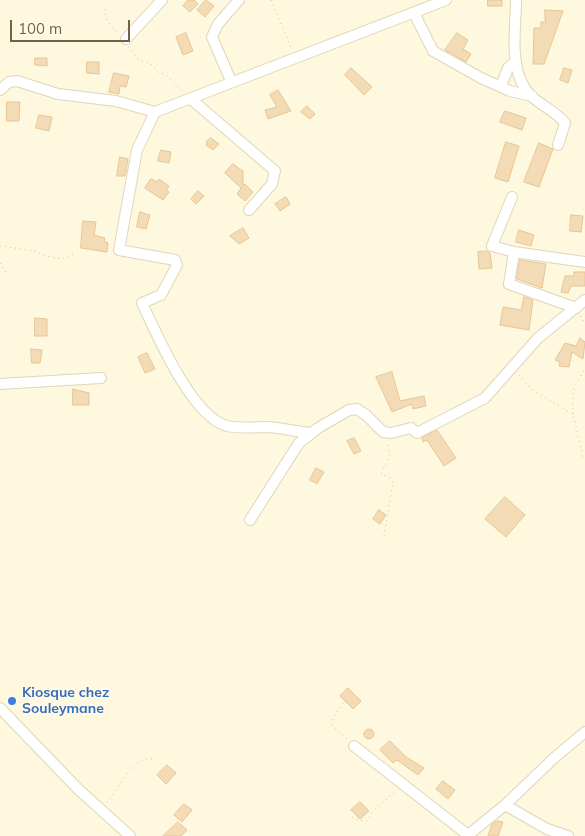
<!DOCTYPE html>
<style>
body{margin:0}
#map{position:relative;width:585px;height:836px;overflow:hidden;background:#fdf8de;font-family:Mulish,sans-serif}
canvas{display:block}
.scale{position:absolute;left:10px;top:20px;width:120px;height:22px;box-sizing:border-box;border:2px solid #736046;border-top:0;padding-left:6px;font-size:15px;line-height:18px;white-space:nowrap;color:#736046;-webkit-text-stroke:4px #fffae5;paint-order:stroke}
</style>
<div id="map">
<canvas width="585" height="836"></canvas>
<div class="scale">100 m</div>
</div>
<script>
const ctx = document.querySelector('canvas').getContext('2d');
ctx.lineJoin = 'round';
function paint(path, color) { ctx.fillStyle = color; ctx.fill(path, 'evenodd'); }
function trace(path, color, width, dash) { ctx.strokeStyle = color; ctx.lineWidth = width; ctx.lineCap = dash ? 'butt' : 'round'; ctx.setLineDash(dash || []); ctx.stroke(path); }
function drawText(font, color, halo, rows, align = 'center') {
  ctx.font = font + ' Mulish,sans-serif'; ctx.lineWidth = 4; ctx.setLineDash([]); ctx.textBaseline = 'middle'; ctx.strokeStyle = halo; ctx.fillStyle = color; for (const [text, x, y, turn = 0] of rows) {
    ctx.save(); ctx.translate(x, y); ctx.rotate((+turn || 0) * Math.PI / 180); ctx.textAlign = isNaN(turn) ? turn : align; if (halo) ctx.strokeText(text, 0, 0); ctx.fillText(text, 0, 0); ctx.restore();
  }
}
const building = new Path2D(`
 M188,0H194L198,4L190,12L183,6Z
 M206,0L214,6L205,17L197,10Z
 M488,0H502V6H488Z
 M545,10L563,11L544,64H533L534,28H541V22H545Z
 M186,33L193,51L183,55L176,37Z
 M457,33L468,40L463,49L471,54L466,62L445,50Z
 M35,58H47V66L35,65Z
 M87,62H99V74L87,73Z
 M351,68L372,87L364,95L345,75Z
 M564,68L572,70L568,83L560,80Z
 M114,73L129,76L126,87L120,86L119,94L109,92Z
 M278,90L291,111L268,119L265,110L277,107L270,95Z
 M7,102H20L19,121H7Z
 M307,106L315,114L310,119L301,112Z
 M505,111L526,118L522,130L500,122Z
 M39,115L52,117L49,131L36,128Z
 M211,138L219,144L213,150L206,145L207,141Z
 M506,142L519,146L508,182L495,178Z
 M539,143L553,149L539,187L524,182Z
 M161,150L171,152L169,163L158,161Z
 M120,157L128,159L125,176H117Z
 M233,164L243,171V186L245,184L253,192L245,201L237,194L241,188L225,173Z
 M151,179L157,182L159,179L169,186L166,190L169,192L163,200L145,188Z
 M198,191L204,196L196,204L191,199Z
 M286,197L290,204L280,211L275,204Z
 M140,212L150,215L146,229L137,227Z
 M571,215L583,216L581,232L570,231Z
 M83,221L96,222L94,235L105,238L104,241L108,243L107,252L81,248Z
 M243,228L249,238L239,244L230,236Z
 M519,230L534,235L531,246L516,242Z
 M487,251L490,253L492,268L479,269L478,252Z
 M520,260L546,264L542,288L517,279Z
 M574,272H585V286H571L568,293L561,292L565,276H574Z
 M524,297L533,300L529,330L500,325L503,307L521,310Z
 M35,318L47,319V336H35Z
 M580,338L585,342L583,359L572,352L569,367L559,366L560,362L555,360L565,343L576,346Z
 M31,349L42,350L40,363H32Z
 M147,353L155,369L145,373L138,357Z
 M392,372L400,401L424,396L426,406L413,409L412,404L392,412L376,377Z
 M73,389L89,393V405H73Z
 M437,430L456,458L444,466L427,440L423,442L422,438Z
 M354,438L361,451L354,454L347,441Z
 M316,468L324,472L317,484L310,480Z
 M505,497L525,515L506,537L485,519Z
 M379,510L386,515L380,524L373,519Z
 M348,688L361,701L353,709L340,696Z
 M364 734a5 5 0 1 1 10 0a5 5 0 1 1-10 0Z
 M390,741L406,757L424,768L418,775L397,760L393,763L380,750Z
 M167,765L176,773L166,784L157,775Z
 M443,781L455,790L448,799L436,789Z
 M360,802L369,811L360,819L351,810Z
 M184,804L192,810L182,822L174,815Z
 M497,821L503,822L498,836H488L492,824Z
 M178,822L187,830L181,836H163Z`);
paint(building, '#f3dbb5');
trace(building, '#e7c594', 1);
const minor = new Path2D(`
 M516,0C516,30 507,73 532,97C543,106 556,112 565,123L558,145
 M414,13L433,51L481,78L510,91L532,96
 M126,39L162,0
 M231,81L212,37L218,24L239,0
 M501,86L508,68L516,61
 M0,90L9,82L17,81L58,94L116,101L155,112L446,0
 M191,99L275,171L272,184L249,210
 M155,112L137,150L119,250L175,260L177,265L161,295L142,303C157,335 192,417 227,426C241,429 255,427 269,427C283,428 297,432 311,433
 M512,197L492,246L514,252L509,284L576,308
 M514,252L585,262
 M0,384L101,378
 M250,520L299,443L318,428L349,410L357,409L366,415L383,432L391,433L411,428L417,433L485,398L538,338L585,300
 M0,708L79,790L130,836
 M354,746L468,835
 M505,805L547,829L568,836
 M467,836L505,805L554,758L585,732`);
trace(minor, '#e1d5ba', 12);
trace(new Path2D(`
 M271,0L292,50
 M104,9L107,21L118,34
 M128,47L139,60L151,64L159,73L165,74L183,92
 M0,246L35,251L46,256L63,259L77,252
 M0,263L6,272
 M580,316L585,323
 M519,375L532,390L573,414L583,458
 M573,414V390L585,368
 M384,536L393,482L390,478L381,474L390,455L388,447L389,441
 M344,703L333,717L332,725L348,740
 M107,803C118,791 132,755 152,759
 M352,817L357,820L367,821L372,812L396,791`), '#d8be98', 1, [1, 4]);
trace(minor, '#fff', 10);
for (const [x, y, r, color] of [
 [12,701,5,"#3f7fe0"]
]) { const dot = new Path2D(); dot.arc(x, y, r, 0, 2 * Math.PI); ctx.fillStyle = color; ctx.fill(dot); trace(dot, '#fffae5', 2); }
drawText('bold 14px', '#366cbe', '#fffae5', [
 ["Kiosque chez",22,693],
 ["Souleymane",22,709]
], 'left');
</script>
